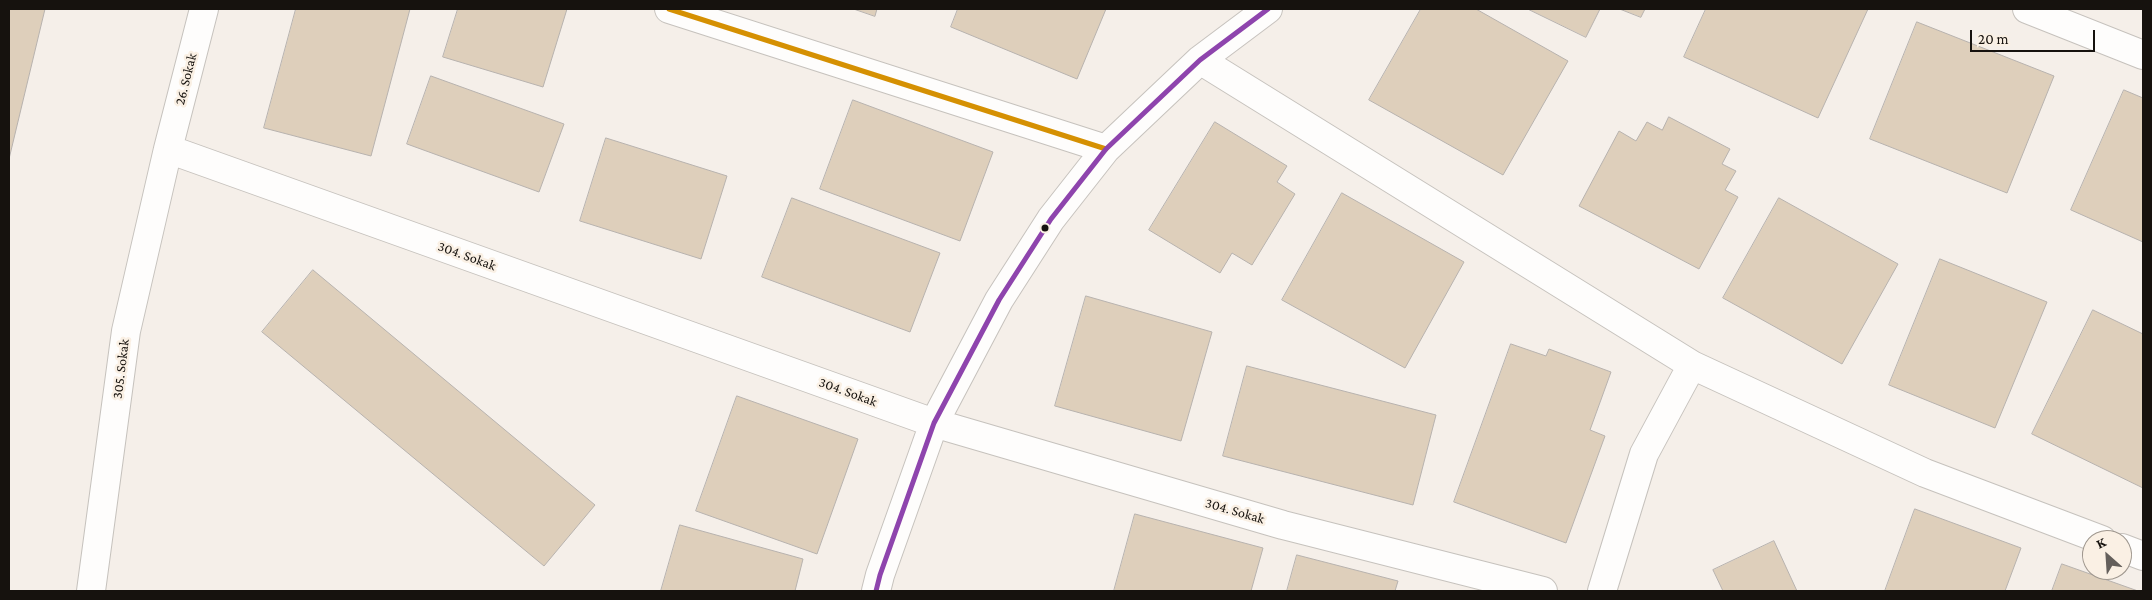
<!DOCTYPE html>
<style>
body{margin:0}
#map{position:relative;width:2152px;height:600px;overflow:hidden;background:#f5efe9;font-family:"Crimson Pro",serif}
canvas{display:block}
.frame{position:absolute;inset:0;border:10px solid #16120e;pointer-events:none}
.north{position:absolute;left:2082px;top:530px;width:50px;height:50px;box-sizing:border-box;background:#faf0e4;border:1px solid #9f978e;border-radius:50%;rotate:334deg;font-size:14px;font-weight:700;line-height:20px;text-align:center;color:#16120e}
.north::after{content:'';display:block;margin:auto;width:18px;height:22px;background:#645f5b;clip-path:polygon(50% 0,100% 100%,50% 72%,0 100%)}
.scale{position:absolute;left:1970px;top:30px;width:125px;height:22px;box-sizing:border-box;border:2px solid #16120e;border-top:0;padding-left:6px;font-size:15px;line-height:18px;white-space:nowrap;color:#16120e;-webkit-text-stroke:4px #faf0e4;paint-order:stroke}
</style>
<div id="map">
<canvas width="2152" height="600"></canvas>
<div class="frame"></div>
<div class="north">K</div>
<div class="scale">20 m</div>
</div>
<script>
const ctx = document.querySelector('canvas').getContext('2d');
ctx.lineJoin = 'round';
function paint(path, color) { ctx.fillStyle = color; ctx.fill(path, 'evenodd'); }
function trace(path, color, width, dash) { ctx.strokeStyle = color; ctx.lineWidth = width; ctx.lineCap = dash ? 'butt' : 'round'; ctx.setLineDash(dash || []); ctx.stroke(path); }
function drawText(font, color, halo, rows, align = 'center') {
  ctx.font = font + ' "Crimson Pro",serif'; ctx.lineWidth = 5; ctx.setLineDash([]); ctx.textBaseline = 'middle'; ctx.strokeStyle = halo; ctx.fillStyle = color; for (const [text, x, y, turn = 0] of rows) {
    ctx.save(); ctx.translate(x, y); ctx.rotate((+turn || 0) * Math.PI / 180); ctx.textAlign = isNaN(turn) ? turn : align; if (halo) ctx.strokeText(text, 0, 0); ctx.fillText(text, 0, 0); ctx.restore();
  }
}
const building = new Path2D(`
 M9,9H45L9,159Z
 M296,9H410L371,156L264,128Z
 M458,9H567L543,87L443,57Z
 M854,9H877L875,16Z
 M958,9H1106L1077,79L951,27Z
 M1421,9H1476L1568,61L1503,175L1369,100Z
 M1528,9H1600L1586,37Z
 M1620,9H1645L1641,17Z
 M1706,9H1868L1818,118L1684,57Z
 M1917,22L2054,76L2007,193L1870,139Z
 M431,76L564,124L539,192L407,144Z
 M2124,90L2143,98V242L2071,210Z
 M853,100L993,152L960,241L820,189Z
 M1669,117L1730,149L1722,164L1736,171L1725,190L1738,197L1699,269L1579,206L1619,131L1636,141L1647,122L1662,130Z
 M1215,122L1287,166L1277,182L1295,194L1252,265L1232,253L1220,273L1149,230Z
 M606,138L727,176L701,259L580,221Z
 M1342,193L1464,262L1405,368L1282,300Z
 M792,198L940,253L910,332L762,277Z
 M1779,198L1898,264L1842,364L1723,298Z
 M1940,259L2047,302L1995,428L1889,385Z
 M313,270L595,505L544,566L262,332Z
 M1086,296L1212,332L1181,441L1055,406Z
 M2093,310L2143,334V488L2032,434Z
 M1511,344L1546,356L1549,349L1611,372L1590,430L1605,436L1566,543L1454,502Z
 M1247,366L1436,415L1413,505L1223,456Z
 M737,396L858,439L817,554L696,511Z
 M1915,509L2021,548L2005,591H1885Z
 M1135,514L1263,548L1251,591H1114Z
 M680,525L803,559L795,591H661Z
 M1774,541L1797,591H1723L1713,570Z
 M1297,555L1398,581L1395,591H1287Z
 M2062,564L2138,591H2052Z`);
paint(building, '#decfbb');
trace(building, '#b7b2ae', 1);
const minor = new Path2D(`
 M669,9L1106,149
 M2027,9L2143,55
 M1200,60L1692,365L1925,473L2102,540
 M168,149L934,423L1283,525L1543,591
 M2122,548L2143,556
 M91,591L126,331L168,149L204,9
 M876,591L880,575L934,423L999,300L1051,219L1106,149L1200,60L1268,9
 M1602,591L1644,454L1692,365`);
trace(minor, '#c6c2bd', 30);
trace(minor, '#fefdfc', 28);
trace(new Path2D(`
 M669,9L1106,149`), '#d59002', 5);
trace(new Path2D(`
 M876,591L880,575L934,423L999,300L1051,219L1106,149L1200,60L1268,9`), '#8e44ad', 5);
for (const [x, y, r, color] of [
 [1045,228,4.5,"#16120e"]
]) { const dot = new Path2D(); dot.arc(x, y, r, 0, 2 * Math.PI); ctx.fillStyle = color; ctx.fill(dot); trace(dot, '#faf0e4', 2); }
drawText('14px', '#16120e', '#faf0e4', [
 ["26. Sokak",186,79,-76],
 ["304. Sokak",467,256,20],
 ["305. Sokak",121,369,-83],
 ["304. Sokak",848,392,20],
 ["304. Sokak",1235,511,16]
]);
</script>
